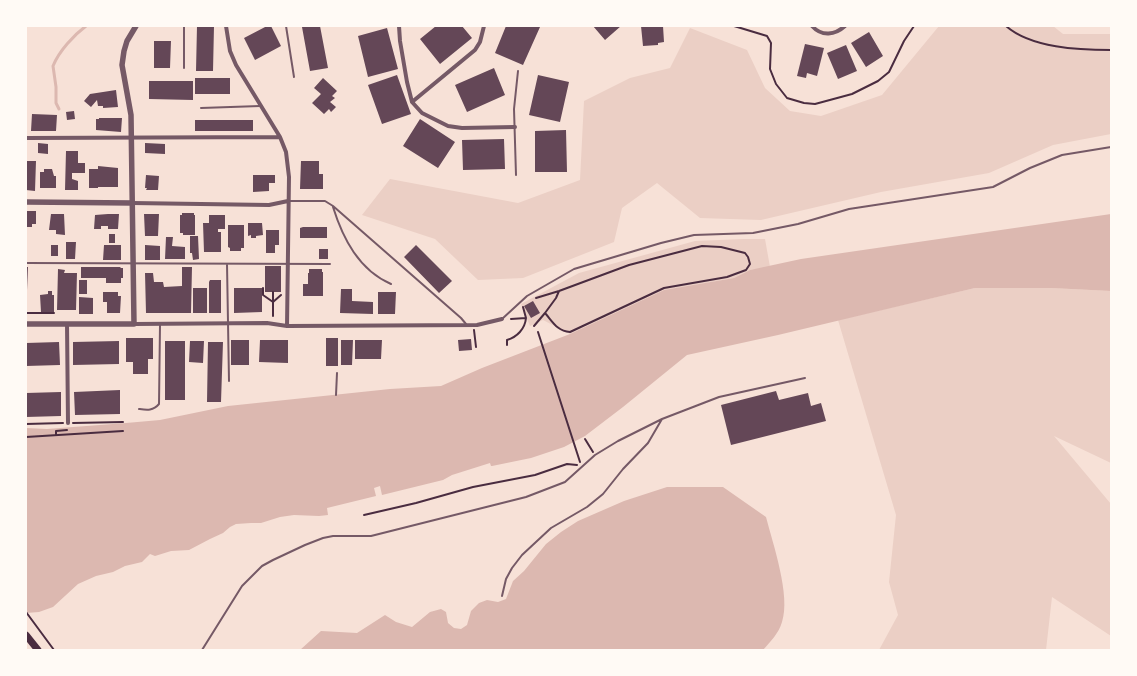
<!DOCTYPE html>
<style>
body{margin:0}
#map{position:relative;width:1137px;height:676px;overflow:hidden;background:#f7e1d7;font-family:"Space Grotesk",sans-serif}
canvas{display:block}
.frame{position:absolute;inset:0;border:27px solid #fffaf5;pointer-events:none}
</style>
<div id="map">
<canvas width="1137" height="676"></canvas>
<div class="frame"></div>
</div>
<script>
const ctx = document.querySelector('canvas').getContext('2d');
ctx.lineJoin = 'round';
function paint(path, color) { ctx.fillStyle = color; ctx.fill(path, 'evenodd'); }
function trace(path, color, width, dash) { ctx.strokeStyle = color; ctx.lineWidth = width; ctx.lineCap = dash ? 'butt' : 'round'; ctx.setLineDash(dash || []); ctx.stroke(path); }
paint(new Path2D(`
 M939,26H1053L1063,34H1111V134L1053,145L989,173L881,192L761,220L700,218L657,183L622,208L614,242L523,278L478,280L435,239L362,215L390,179L518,203L580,180L584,101L630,78L670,68L690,28L747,50L765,88L790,111L821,116L882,95Z
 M744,239H765L770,267L750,270L734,278L664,290L570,334L543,320L530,326L521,304L579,273L695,241Z
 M975,288H1051L1111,291V463L1054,436L1111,504V636L1052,597L1046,650H879L898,615L889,582L896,515L838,320Z`), '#ebcfc5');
paint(new Path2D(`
 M1111,214V291L1051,288H975L778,335L687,355L623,407L585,436L564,447L531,458L492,466H491L490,463L452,475L443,480L382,495L380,486L374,488L376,496L327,508L328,515L319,516L294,515L280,517L261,523H251L236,524L230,527L223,533L210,539L189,550L171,551L155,556L150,554L142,562L125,566L113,572L96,576L78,584L53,607L39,612L26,613V428L47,429L126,423L160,420L228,406L390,389L441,386L482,368L570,334L664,290L734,278L750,270L801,259Z
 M667,487H723L766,517C773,544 791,596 782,622C779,633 770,642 763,650H300L321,631L357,633L385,615L396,622L412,627L430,612L441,609L446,612L448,623L454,628L461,629L467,625L471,611L479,603L487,600L498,602L506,599L513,581L524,571L546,544L561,532L578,521L624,501Z`), '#dcb8b0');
trace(new Path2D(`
 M59,109L56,103V87L53,66C59,51 74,35 86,26`), '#dcb8b0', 3);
paint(new Path2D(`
 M197,26H214L213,71H196Z
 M267,26H271L281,46L255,60L244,38Z
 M308,26H320L328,68L310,71L302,27Z
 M436,26H462L472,38L440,64L420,39Z
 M506,26H537L540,27L523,65L495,53Z
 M593,26H621L605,40Z
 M641,26H663L664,42L658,43V45L643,46Z
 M387,28L398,69L368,77L358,36Z
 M869,32L883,56L866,67L851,43Z
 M154,41H171L170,68H154Z
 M805,44L824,48L817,76L807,73L806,78L797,76Z
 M846,45L857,71L838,79L827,53Z
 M494,68L505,95L467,112L455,85Z
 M397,75L411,114L382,124L368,85Z
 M538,75L569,82L560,122L529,115Z
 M195,78H230V94H195Z
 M323,78L337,91L332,96L335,98L330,102L336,107L331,112L329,109L324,114L312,103L321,94L314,88Z
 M149,81H193V100L149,99Z
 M116,90L118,107L103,108V106H98L97,100L91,107L84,101L90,94Z
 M74,111L75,119L67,120L66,112Z
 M32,114L57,115L56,131H31Z
 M99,118H122L121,132L96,130V119H99Z
 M420,119L455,142L438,168L403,146Z
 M195,120H253V131H195Z
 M566,130L567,172H535V131Z
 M504,139L505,169L463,170L462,140Z
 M38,143L48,144V154L38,153Z
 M145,143L165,144V154L145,153Z
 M66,151H78V163H85V173H72V179L78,181V190H65Z
 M26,161H36L35,191L26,190Z
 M301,161H319V174H323V189H300Z
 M98,166L118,168V187H98V188H89V169H98Z
 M44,169H52L54,176H56V188H40V172H44Z
 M146,175L159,176L158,190H146L147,188H145Z
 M253,175H275V183H269V191L253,192Z
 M26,211H36V224H32V227H26Z
 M182,213H194V215H195V235H183V233H180V215H182Z
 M51,214H64L65,235L56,234V230H49Z
 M108,214H119L118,229H108V226H101V229H94L95,215Z
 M144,214H159L158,236H145Z
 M209,215H225V229H218V232H221V252H204L203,223H209Z
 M248,223H262L263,235L256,236V238H251V235L248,236Z
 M228,225H244V248H241V251H230V248L228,247Z
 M303,227H327V238H300V228Z
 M266,230H279V245H275V253H266Z
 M109,234H115V243H109Z
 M190,236H198L199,259L193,260L192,253H190Z
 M166,237H173L172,246L185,247V259H165Z
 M66,242H76L75,259H66Z
 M51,245H58V256H51Z
 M104,245H121V260H103Z
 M145,245L160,246V260H145Z
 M416,245L452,281L439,293L404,257Z
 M319,249H328V259H319Z
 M265,266H281V292H265Z
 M26,267H28L27,290H26Z
 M81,267H120L121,268H123V278H121V283H106V278H81Z
 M182,267H192L191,313H146L145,273H153L154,282H163L164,287L182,286Z
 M58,269L65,270L64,273H77L76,310H57Z
 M309,269H322V272H323V296H303V284H308V273H309Z
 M79,280H87V294H79Z
 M210,280H221V313H209V282Z
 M193,288H207V313H193Z
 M234,288H262V312L234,313Z
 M341,289H352V301L373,302V314L340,313Z
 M48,291H52V295H54V312H41L40,295L48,294Z
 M103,292H118V296H121L120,313H107V302H103Z
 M378,292H396L395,314H378Z
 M79,297L93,298V314H79Z
 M533,301L540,313L531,318L524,306Z
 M126,338H153V359H148V374H133V362H126Z
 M326,338H338V366H326Z
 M471,339L472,350L459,351L458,340Z
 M231,340H249V365H231Z
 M260,340H288V363L259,362Z
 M341,340H353L352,365H341Z
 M355,340H382L381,359H355Z
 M119,341V364L73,365V342Z
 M165,341H185V400H165Z
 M190,341H204L203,363L189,362Z
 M59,342L60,365L26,366V343Z
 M208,342H223L221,402H207Z
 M120,390V414L75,415L74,392Z
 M776,391L779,400L808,393L811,406L821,403L826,421L731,445L721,405Z
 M61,392V416L26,417V393Z`), '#644757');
trace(new Path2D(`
 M734,26L767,36L771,43L770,69L776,84L787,98L804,103L815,104L852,94L878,81L889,72L904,41L914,26
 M1006,26C1031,48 1079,50 1111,50
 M263,288V295L273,302L281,295
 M536,298L559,291L629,265L702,246L721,247L745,253L748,257L750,264L746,270L727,277L664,288L570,332C557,331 553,322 545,313L556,298L559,291
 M26,313H54
 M273,316V292
 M511,319L526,318L523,307
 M534,326L545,313
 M474,330L476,347
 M538,332L580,462
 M507,345V340C517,337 525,329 526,318
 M73,423L123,422
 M26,424L63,423
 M56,435V431L67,430
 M26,437L123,431
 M585,439L593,452
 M364,515L416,503L473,487L535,475L567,464L577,465
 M26,612L54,650`), '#4a2c40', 2);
trace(new Path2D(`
 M286,26L294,77
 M184,68V26
 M201,108L260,106
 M516,175L514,109L518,71
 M288,201H325L333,206L461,318L466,324
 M333,207C343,239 359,270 391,284
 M26,263L330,264
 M227,264L229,381
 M502,319L527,296L574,269L661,243L694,235L753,233L798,224L849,209L993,187L1030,168L1062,155L1111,147
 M336,395L337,373
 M139,409C147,410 153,411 159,404L160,325
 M502,596L506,579L512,568L522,555L551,528L587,507L603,494L623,469L648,443L662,419
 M202,650L242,586L262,566L273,560L305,545L323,538L333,536H371L526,497L565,482L595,455L618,441L662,419L719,397L805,378`), '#755966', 2);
trace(new Path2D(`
 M226,26L230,51L236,65L280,137L286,152L289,177L287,326
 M399,26L400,41L407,82L412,102L422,113L448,126L462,128L515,127
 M812,26C822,37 835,35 845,26
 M412,102L475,50L480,42L484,26
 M26,138L280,137
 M132,203L269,205L288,201
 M67,324L68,423
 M134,324L267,323L287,326L477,325L502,319`), '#755966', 4);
trace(new Path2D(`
 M26,202L132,203
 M26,324H134L131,115L122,65L124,51L127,41L136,26`), '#755966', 5.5);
trace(new Path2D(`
 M26,635L38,650`), '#4a2c40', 7);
</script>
